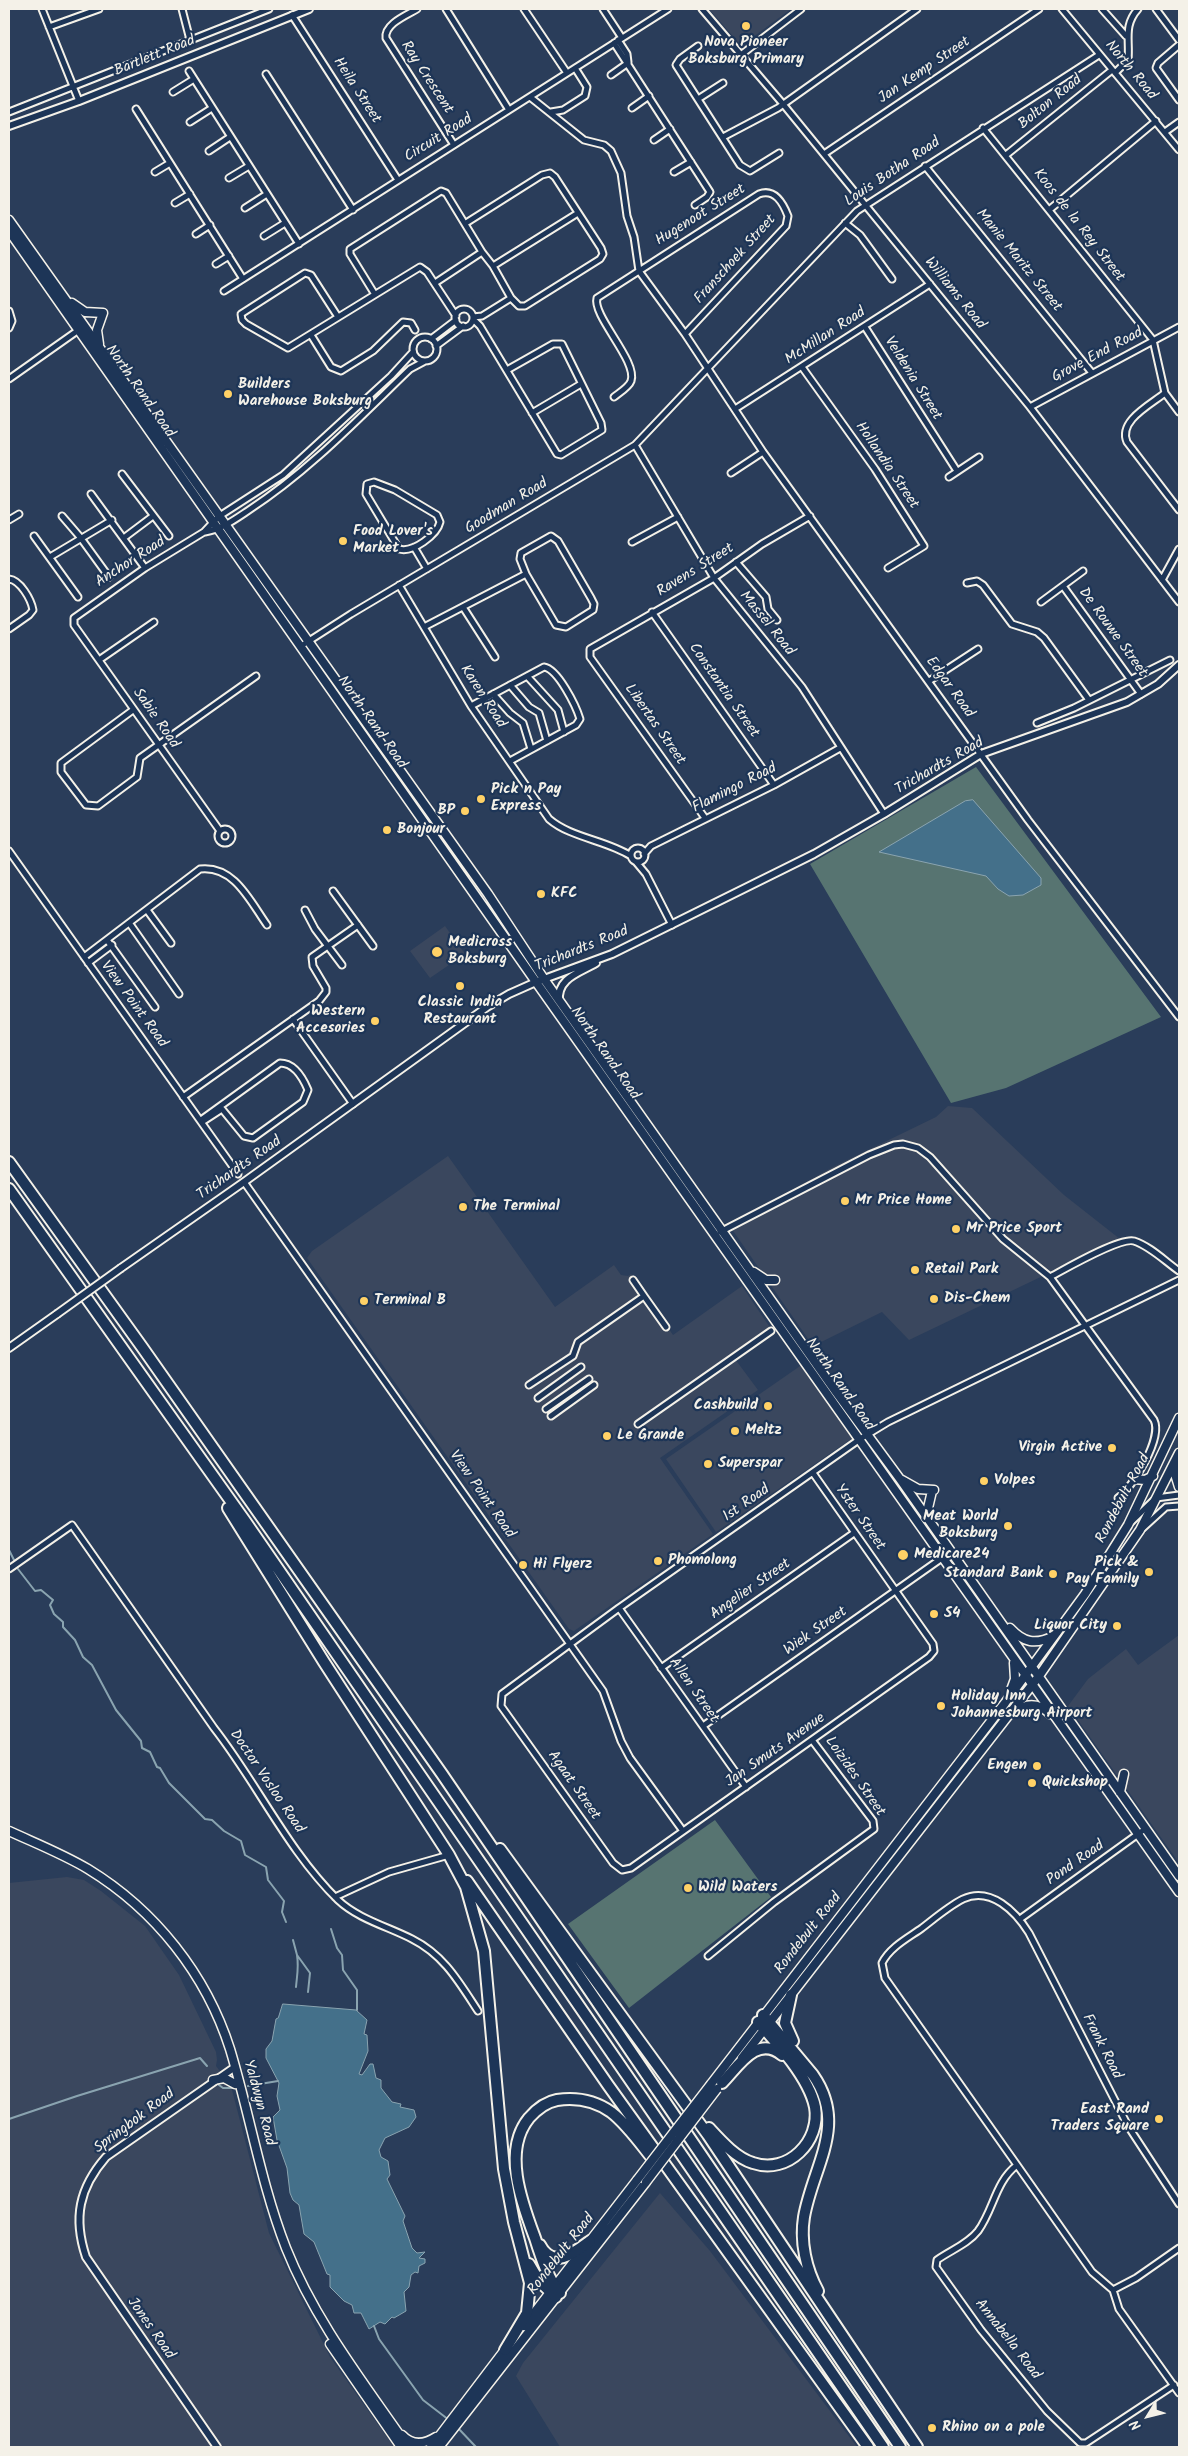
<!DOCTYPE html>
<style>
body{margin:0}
#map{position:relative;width:1188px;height:2456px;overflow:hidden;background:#2a3d5a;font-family:Kalam,sans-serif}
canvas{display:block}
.frame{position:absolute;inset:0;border:10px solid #f4f1e8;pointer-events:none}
.north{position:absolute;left:1123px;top:2391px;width:50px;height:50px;-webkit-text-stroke:4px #1d3557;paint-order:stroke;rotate:234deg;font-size:14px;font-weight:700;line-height:20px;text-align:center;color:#f4f1e8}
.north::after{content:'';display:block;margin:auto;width:18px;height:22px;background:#f4f1e8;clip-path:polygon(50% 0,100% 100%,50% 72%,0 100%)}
</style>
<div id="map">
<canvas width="1188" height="2456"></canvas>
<div class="frame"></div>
<div class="north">N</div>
</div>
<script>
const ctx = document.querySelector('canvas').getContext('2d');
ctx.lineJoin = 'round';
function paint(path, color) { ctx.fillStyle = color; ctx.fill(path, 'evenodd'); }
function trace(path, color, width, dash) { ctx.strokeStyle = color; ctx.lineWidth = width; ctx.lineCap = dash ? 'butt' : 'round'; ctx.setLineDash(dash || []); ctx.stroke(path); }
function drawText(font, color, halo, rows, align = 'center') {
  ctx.font = font + ' Kalam,sans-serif'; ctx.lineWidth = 4.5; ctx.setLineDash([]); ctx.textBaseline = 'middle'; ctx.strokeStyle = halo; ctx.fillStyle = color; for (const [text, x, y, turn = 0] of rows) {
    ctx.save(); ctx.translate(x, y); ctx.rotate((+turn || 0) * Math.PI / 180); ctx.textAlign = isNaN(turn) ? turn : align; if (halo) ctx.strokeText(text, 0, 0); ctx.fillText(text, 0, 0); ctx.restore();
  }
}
paint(new Path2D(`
 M709,9H791L745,43H739Z
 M445,926L465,954L430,978L410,951Z
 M948,1106L972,1108L1064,1195L1120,1239L909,1340L882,1312L813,1346L729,1225L833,1167L936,1117Z
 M448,1156L555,1307L614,1265L621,1275L628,1276L631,1274L673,1335L742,1286L773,1332L735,1359L758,1390L660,1458L713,1534L574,1631L569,1629L307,1258L312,1251Z
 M803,1364L854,1437L716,1532L666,1459Z
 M1179,1635V1863L1068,1706L1088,1679L1126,1649L1138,1665Z
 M67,1877L84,1880L101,1891L145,1926L179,1975L216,2052L217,2060L216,2066L231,2086L269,2233L330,2357L394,2447H9V1883Z
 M660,2193L710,2251L857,2447H560L516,2376L523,2363Z`), '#3a475e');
paint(new Path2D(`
 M976,767L1161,1017L1006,1088L951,1103L810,864Z
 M715,1820L771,1897L629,2008L568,1924Z`), '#577471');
const water = new Path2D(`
 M973,800L1041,878V885L1023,895L1009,896L998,889L986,876L879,852L965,801Z
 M283,2004L356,2010L367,2020L364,2034L367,2035L368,2051L359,2074L362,2075L370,2064H373L376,2078L381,2080V2088L392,2102L401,2104L400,2107L414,2110L416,2117L409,2127L385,2138L379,2150L381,2157L388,2161L390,2175L387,2179L405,2216L403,2221L412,2248L417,2253L425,2252L419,2258L425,2259V2263L419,2266L418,2273L415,2272L411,2275L409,2287L404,2292L406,2311L394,2318L392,2317L385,2324L380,2322L369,2329L361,2313H354L352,2305L344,2301L330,2287V2275L327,2274L314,2242L304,2234L299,2205L293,2200L290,2193L287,2168L277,2140L273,2117L280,2110L277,2096L279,2083L266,2058V2049L272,2041L276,2019L278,2018Z`);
paint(water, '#44708a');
trace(water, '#8aa4b0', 1);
trace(new Path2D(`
 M9,1550L14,1560
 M18,1569L35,1591L41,1590L53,1600L50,1605L54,1614L63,1622V1627L75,1640L83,1657L92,1665L116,1710L141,1741L142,1748L150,1752L157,1767L160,1768L169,1783L205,1819L212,1820L224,1831L241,1841L245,1855L266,1867L268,1880L284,1901L282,1912L286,1922
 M331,1929L337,1948L342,1955L343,1970L357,1990V2010
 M293,1940L297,1955L310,1973L308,1992
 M296,1987C297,1975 299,1967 297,1955
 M219,2085L223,2088H235
 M248,2086L278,2081
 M9,2119L77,2096L200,2058L207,2066
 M374,2326L379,2339L423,2400L449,2420
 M457,2427L476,2447`), '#8aa4b0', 2);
const minor = new Path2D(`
 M42,9L79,101
 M182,9L190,40
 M417,9C407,15 384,24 386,38L454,145
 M446,9L509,110
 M524,9L567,73
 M603,9L622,38
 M702,9L783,104L1030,407L1179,602
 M1062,9L1179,150
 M1102,9L1126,36
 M1156,9L1179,40
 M292,15L398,180
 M49,27L99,9
 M618,40L627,54L628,62
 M614,43L710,192L707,197L695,205
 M1179,45L1158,63L1156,68L1179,100
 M698,46L680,59L676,65L740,165L750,171L779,153
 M742,54L801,9
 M189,71L299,244
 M1115,73L1128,60C1130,40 1123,26 1138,9
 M266,74L353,210
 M611,75L628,63
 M173,92L194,79
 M530,97L584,140L604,145L611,151L621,173L627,216L634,237L639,271L685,334L763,452L1028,820L1179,1017
 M698,99L723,83
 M632,108L649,96
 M136,109L243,279
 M9,112L269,9
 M551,112L563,110L585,96L587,87L575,68
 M190,122L212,108
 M983,128L1153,340L1165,393L1179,412
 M1165,132L1179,122
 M723,137L778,108L917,9
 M654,140L670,129
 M209,151L230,137
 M824,154L1039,9
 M1006,155L1112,70
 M925,166L1092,373
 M155,172L170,163
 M674,172L691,162
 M229,178L249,166
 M175,203L190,194
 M245,208L267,194
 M1049,210L1156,121
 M466,223L542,175L550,173L555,177L601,248L603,254L600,259L525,306H519L511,298
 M845,223L860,235L892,279
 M196,234L210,225
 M264,236L285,223
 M216,264L229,256
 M493,266L578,213
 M224,291L668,9
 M374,293L350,254V249L441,191L446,193L482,252L435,283
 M455 318a9 9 0 1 1 18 0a9 9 0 1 1-18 0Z
 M9,311L12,321L9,328
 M338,317L311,275L305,273L241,314L242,320L246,324L288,348L420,267L427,272L456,316
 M473,317L482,316L511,298L493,266L482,252
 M473,319L480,326L557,454L561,455L602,430L601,423L562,344H553L507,370
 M865,327L957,471
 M311,335L331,367L341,371L373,351L403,322L411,323L415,330
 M413 349a12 12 0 1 1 24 0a12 12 0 1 1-24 0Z
 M431,339L456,320
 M436,346L463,326
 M802,367L875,469L924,546L888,568
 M9,379L80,329
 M1165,393C1150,405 1118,421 1127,442L1179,510
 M614,397C619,393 629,387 631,381C638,361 592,316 597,298L759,194C775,188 783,203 788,216L786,226L685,334
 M1030,407L1179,327
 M735,409L930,284
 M532,413L581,384
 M635,445L714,578L802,687L884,814
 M731,473L763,452
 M122,474L169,536
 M949,477L979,457
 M374,482L395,490L437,515L440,522C437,535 413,553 399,549L366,494L367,484Z
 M91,494L145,568
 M62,516L80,537L109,577
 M9,520L19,514
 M205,532C222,529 234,520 249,510C309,471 359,418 410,369L425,361
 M34,536L78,597
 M125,537L153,516
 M632,542L678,517
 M414,547L427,569
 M50,557L112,520
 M736,562L766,597L768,609L777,620
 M9,579C20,580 31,599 33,610L29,615L9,629
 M1162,580L1179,549
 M967,583L977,581L983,585L1012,624L1037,632L1044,638L1089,700
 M399,585L471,706L549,819C571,838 606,840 631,856
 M1063,586L1141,694
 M1041,602L1083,571
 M463,607L495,657
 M652,612L774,785
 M424,627L526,574L520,559L521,553L551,536L558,541L591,598L594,604L593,610L566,627L556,625L526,574
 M301,646L351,614L635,445L857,211L1099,55
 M99,660L154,622
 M527,676L558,710L564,732
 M929,681L978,649
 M510,685L529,707L539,713L547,741
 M493,694L510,713L523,723L531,749
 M471,706L544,667C558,669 576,706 580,719L576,725L510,761
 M133,710L61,763V772L86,805L98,806L137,777L140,758L256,676
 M1037,723L1074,708L1170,660
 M705,818L590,657V649L714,578L762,544L810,516
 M218 836a7 7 0 1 1 14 0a7 7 0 1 1-14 0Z
 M220,831L74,625V618L145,568L204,532L218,517L283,475L391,376L413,352
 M631 855a7 7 0 1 1 14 0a7 7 0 1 1-14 0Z
 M9,851L238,1174
 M644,854L651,846L774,785L840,748
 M636,862L646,874L672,925
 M333,891L373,946
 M147,910L171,943
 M305,910L315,929L342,965
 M130,924L179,994
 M107,940L155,1007
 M84,957L200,869C234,865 250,901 267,925
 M88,963L112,945
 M293,1019L353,1104
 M183,1097L319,1001L326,992V988L313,966L312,957L358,925
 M201,1120L280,1063C295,1063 303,1078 308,1090L303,1102L253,1138L244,1136L222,1109L202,1122
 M244,1182L603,1691L621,1741L630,1758L683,1831
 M720,1232L869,1155L894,1145L903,1144L918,1148L930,1157L1003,1239L1050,1277L1154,1420C1163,1438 1133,1487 1118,1498
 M1050,1277C1065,1269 1120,1237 1134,1241C1150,1246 1166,1262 1179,1271
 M633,1280L644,1296
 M529,1385L573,1356L578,1342L644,1296L666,1327
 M538,1398L581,1367
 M546,1409L589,1379
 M551,1416L594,1385
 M638,1424L771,1331
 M813,1473L933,1644L934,1651L929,1657L631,1868L622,1870L613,1863L501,1706L502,1694L619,1608L860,1439L888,1422L1179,1280
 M1130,1523L1156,1498L1179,1495
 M1143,1528L1166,1507L1179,1506
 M9,1569L72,1525L214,1728C257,1783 288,1851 338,1900C358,1919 389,1927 412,1939C444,1955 459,1982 478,2011
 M619,1608L746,1787
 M661,1668L854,1533
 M703,1726L942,1558
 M335,1897L389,1872L449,1855
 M1020,1919L1145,1829
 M708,1956L774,1902L874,1829L873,1821L812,1740
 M1017,2165L1092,2272L1113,2290L1119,2309L1179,2393
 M1113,2290L1136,2278L1179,2248
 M1174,2385L1086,2443H1080L1047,2411L981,2330L936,2267L937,2260C951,2250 968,2244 978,2231C994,2209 995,2182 1017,2165L885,1978L882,1963C890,1947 908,1938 922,1928C935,1918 949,1906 963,1899C991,1886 1016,1912 1029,1933L1128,2126L1179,2204`);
const tertiary = new Path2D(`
 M9,126L79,101L309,9
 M559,1001C557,978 579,973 596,963
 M121,1268L244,1182L487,1007L509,994L536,982L612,954L814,854L884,814L981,754L1127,702L1158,684L1179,665
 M9,1348L57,1314
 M217,2447L86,2257C73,2218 79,2188 106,2157L235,2067`);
const secondary = new Path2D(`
 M9,220L488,894L544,979L836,1392L900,1479L1179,1876
 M9,231L536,982L1179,1892
 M72,303L85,312L103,313L97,330L99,344
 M754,1272L766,1280H775
 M1178,1461L1175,1474L1179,1487
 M1134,1479L1145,1480L1153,1476
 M902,1480L918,1489L934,1490
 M929,1519L928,1508L932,1491
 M1010,1628C1024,1643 1035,1645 1054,1636
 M1011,1690L1015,1679L1014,1663
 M1014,1713C1025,1703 1038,1702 1050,1714
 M1120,1792L1124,1774
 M9,1831C35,1843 63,1854 88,1869C155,1910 206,1974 230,2049C250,2115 261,2184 286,2248C315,2321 364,2383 408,2447
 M742,2058L1039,1676L1140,1530L1179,1453
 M213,2080L224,2078L235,2084
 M711,2084L1005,1703L1085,1594L1128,1525L1179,1418
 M524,2326L637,2180
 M330,2344L401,2447
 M402,2435C412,2446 425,2444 436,2437
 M431,2447L507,2347
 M439,2447L646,2182`);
const motorway = new Path2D(`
 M9,1162L142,1347L442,1774L900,2447
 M9,1189L245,1521L883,2447
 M228,1508L324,1662L449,1855L466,1887L484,1951L504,2169L514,2222L530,2283L527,2313L505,2350
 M500,1849L708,2135L917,2447
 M467,1881L608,2085L868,2447
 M791,1995L785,2023L793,2041
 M763,2015L813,2075C848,2125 813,2166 804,2217C800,2242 806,2269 818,2291
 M722,2083C738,2067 757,2034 782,2055
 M709,2128C721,2141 736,2158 753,2163C788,2175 821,2141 815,2107C809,2078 778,2044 758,2022
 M540,2245C553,2270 574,2253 590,2241
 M529,2264L539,2281L556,2297
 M560,2293C548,2279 541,2257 535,2238C522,2203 502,2151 529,2118C536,2110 546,2102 557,2100C577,2097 594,2100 611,2112C628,2125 642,2146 656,2163`);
trace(minor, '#f4f1e8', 9);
trace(tertiary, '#f4f1e8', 10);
trace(secondary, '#f4f1e8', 11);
trace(motorway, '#f4f1e8', 14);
trace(minor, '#1d3557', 5);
trace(tertiary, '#1d3557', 6);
trace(secondary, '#1d3557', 8);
trace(motorway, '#1d3557', 10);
const tertiaryBridge = new Path2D(`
 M57,1314L121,1268`);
const secondaryBridge = new Path2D(`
 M637,2180L711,2084
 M646,2182L717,2089`);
trace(tertiaryBridge, '#f4f1e8', 10, []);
trace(secondaryBridge, '#f4f1e8', 11, []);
trace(tertiaryBridge, '#1d3557', 6);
trace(secondaryBridge, '#1d3557', 8);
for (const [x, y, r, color] of [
 [746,26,5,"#ffd166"],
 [228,394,5,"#ffd166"],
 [343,541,5,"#ffd166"],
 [481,799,5,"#ffd166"],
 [465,811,5,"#ffd166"],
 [387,830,5,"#ffd166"],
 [541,894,5,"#ffd166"],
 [437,952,6,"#ffd166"],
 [460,986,5,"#ffd166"],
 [375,1021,5,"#ffd166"],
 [845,1201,5,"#ffd166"],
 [463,1207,5,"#ffd166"],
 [956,1229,5,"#ffd166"],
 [915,1270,5,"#ffd166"],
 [934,1299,5,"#ffd166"],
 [364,1301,5,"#ffd166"],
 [768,1406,5,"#ffd166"],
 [735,1431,5,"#ffd166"],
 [607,1436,5,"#ffd166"],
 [1112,1448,5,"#ffd166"],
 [708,1464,5,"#ffd166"],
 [984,1481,5,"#ffd166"],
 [1008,1526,5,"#ffd166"],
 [903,1555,6,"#ffd166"],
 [658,1561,5,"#ffd166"],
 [523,1565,5,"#ffd166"],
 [1149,1572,5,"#ffd166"],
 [1053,1574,5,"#ffd166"],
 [934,1614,5,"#ffd166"],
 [1117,1626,5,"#ffd166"],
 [941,1706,5,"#ffd166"],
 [1037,1766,5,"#ffd166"],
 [1032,1783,5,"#ffd166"],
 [688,1888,5,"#ffd166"],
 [1159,2119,5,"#ffd166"],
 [932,2428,5,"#ffd166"]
]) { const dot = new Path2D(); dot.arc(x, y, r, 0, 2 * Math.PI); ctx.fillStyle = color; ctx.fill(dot); trace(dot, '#1d3557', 2); }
drawText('bold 15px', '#f4f1e8', '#1d3557', [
 ["Nova Pioneer",746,43,"center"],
 ["Boksburg Primary",746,60,"center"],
 ["Builders",238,385],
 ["Warehouse Boksburg",238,402],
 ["Food Lover's",353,532],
 ["Market",353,549],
 ["Pick n Pay",491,790],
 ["Express",491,807],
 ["BP",455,811,"right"],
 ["Bonjour",397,830],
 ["KFC",551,894],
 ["Medicross",448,943],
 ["Boksburg",448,960],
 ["Classic India",460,1003,"center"],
 ["Restaurant",460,1020,"center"],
 ["Western",365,1012,"right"],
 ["Accesories",365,1029,"right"],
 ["Mr Price Home",855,1201],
 ["The Terminal",473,1207],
 ["Mr Price Sport",966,1229],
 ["Retail Park",925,1270],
 ["Dis-Chem",944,1299],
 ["Terminal B",374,1301],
 ["Cashbuild",758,1406,"right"],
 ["Meltz",745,1431],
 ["Le Grande",617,1436],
 ["Virgin Active",1102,1448,"right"],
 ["Superspar",718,1464],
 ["Volpes",994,1481],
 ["Meat World",998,1517,"right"],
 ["Boksburg",998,1534,"right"],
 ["Medicare24",914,1555],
 ["Phomolong",668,1561],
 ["Pick &",1139,1563,"right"],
 ["Pay Family",1139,1580,"right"],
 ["Hi Flyerz",533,1565],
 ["Standard Bank",1043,1574,"right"],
 ["S4",944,1614],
 ["Liquor City",1107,1626,"right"],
 ["Holiday Inn",951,1697],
 ["Johannesburg Airport",951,1714],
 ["Engen",1027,1766,"right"],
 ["Quickshop",1042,1783],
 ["Wild Waters",698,1888],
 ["East Rand",1149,2110,"right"],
 ["Traders Square",1149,2127,"right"],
 ["Rhino on a pole",942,2428]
], 'left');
drawText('15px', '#f4f1e8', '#1d3557', [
 ["Bartlett Road",155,57,-22],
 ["Jan Kemp Street",925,71,-34],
 ["North Road",1130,71,50],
 ["Ray Crescent",426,78,57],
 ["Heila Street",356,91,57],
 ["Bolton Road",1051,103,-39],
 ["Circuit Road",439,139,-32],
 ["Louis Botha Road",893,173,-34],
 ["Hugenoot Street",701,216,-32],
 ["Koos de la Rey Street",1078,226,52],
 ["Franschoek Street",736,260,-48],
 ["Manie Maritz Street",1018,261,51],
 ["Williams Road",954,294,51],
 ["McMillan Road",826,337,-33],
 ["Grove End Road",1098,356,-28],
 ["Veldenia Street",912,379,58],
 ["North Rand Road",139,392,55],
 ["Hollandia Street",886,466,56],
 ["Goodman Road",507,507,-31],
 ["Anchor Road",131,563,-33],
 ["Ravens Street",696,571,-32],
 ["Massel Road",766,624,51],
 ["De Rouwe Street",1112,633,54],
 ["Edgar Road",949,688,54],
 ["Constantia Street",723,691,55],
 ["Karen Road",482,697,57],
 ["Sabie Road",155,719,55],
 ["North Rand Road",371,723,55],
 ["Libertas Street",654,725,55],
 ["Trichardts Road",940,767,-30],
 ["Flamingo Road",735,789,-27],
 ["Trichardts Road",582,950,-22],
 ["View Point Road",133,1005,54],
 ["North Rand Road",604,1054,55],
 ["Trichardts Road",240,1169,-35],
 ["North Rand Road",839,1385,55],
 ["View Point Road",481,1495,55],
 ["Rondebult Road",1124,1499,-62],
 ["1st Road",747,1504,-35],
 ["Yster Street",859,1518,55],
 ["Angelier Street",751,1590,-35],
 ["Wiek Street",816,1632,-35],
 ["Allen Street",693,1691,55],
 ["Jan Smuts Avenue",776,1751,-35],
 ["Loizides Street",854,1777,55],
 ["Doctor Vosloo Road",266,1782,56],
 ["Agaat Street",573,1786,55],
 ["Pond Road",1076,1864,-35],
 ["Rondebult Road",809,1934,-52],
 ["Frank Road",1101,2047,63],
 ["Yaldwyn Road",258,2103,75],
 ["Springbok Road",135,2122,-37],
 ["Rondebult Road",562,2255,-52],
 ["Jones Road",150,2329,55],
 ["Annabella Road",1007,2340,52]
]);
</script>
